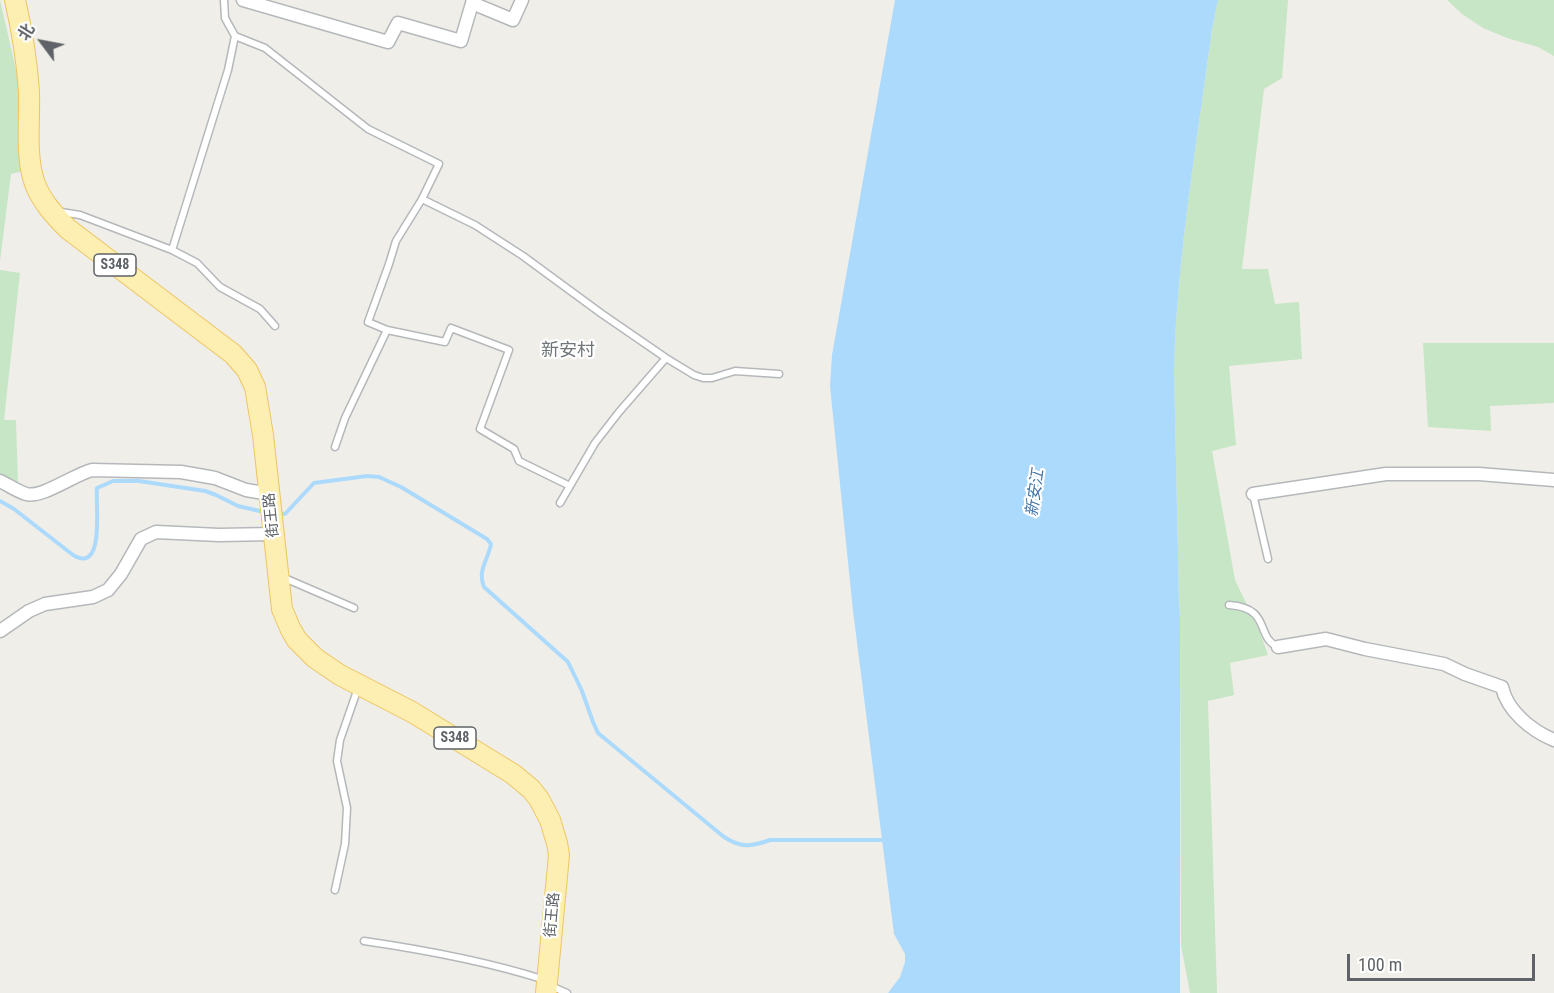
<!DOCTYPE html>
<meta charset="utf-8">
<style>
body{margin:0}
#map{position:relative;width:1554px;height:993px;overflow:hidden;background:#f0eee8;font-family:"Roboto Condensed","Noto Sans SC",sans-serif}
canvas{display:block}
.north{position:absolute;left:12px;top:12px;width:60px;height:60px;-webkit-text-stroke:4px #fff;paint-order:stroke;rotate:302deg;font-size:16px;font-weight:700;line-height:24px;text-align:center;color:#5f6367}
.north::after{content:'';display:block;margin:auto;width:21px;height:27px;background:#5f6367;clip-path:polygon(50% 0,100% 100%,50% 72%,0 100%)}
.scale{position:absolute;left:1347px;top:954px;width:188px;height:27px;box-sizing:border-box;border:3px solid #5f6367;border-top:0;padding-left:8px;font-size:18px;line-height:21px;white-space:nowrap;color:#5f6367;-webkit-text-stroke:4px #fff;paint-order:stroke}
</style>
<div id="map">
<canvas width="1554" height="993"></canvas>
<div class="north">北</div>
<div class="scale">100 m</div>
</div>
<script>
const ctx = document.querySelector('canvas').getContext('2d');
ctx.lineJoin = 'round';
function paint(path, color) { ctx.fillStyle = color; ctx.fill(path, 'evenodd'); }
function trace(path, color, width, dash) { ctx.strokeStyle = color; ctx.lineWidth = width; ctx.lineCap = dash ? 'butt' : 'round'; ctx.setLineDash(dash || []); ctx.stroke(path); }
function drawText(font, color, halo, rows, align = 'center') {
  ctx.font = font + ' "Roboto Condensed","Noto Sans SC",sans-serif'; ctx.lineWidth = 4.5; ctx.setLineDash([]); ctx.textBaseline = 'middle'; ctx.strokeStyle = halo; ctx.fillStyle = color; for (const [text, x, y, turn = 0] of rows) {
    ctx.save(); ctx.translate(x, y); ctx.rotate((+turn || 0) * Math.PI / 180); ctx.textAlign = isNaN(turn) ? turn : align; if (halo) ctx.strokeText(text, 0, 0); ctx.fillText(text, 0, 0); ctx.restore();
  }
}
paint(new Path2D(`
 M0,0L20,87L23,171L11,174L0,261Z
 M1218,0H1288L1282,78L1264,89L1242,269H1268L1275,304L1299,302L1302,359L1229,366L1236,445L1212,451L1235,580L1259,630L1268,655L1230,663L1234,695L1208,701L1217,993H1190L1181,945L1180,617L1179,602L1174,370C1177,256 1197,142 1212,29Z
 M1447,0H1554V56L1538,47L1507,38L1483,28L1462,14Z
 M0,270L20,273L4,420H16L18,485L0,474Z
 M1423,343H1554V403L1490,406L1491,431L1428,427Z`), '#c6e6c5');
paint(new Path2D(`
 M895,0H1218L1212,29C1197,142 1177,256 1174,370L1179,602L1180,617V993H888L900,977L905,962V954L894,934L853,611L830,386L832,355Z`), '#acdafc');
trace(new Path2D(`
 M0,501L14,509L73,555C106,575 95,502 97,488L113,481H139L205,491L216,495L238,506L264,512
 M277,513L285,514L314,483L367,476L379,477L401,487L487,539L491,544C488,560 477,571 484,587L568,662L582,691L593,722L598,733L724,837C741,848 751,847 770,840H887`), '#acdafc', 4);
const lane = new Path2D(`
 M235,36L265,48L368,129L439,164L422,199L475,225L523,256L602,314L666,358L694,375L703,378H712L735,371L779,374
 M61,212L80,215L172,250L197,263L220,287L260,309L275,326
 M172,250L228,70L235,36L225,18L224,0
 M387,330L445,342L451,328L509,350L480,429L514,449L519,461L570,486
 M335,447L345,418L387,330L368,322L389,264L396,241L422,199
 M1253,494L1268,559
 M560,503L595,443L619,412L666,358
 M282,577L354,608
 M1229,605C1272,608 1255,637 1278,647
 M335,890L345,844L347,808L337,761L340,740L358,688
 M364,941C426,950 486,961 545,980
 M551,986L567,993`);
const street = new Path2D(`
 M243,0L388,42L398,23L461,41L473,0
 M472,3L513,20L522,0
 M0,481C8,485 17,491 26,494C43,498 73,475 92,470L181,472L215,478L246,490L270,494
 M1253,494L1386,474H1479L1554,480
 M0,631L29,611L45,604L93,597L108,590L121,574L141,539L156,532L219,535L274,534
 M1278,647L1326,639L1365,649L1444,664L1465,674L1502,687C1507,711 1532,731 1554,740`);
const primary = new Path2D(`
 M15,0C22,30 27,61 29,92C30,121 25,157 35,184C42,202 55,216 68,229L233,354L247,370L255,387L263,435L282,609L291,630L297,640L315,658L340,675L412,712L513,774L531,789L539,799L550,820L557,843L559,855L546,993`);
trace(lane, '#b5b8bb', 9);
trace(street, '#b5b8bb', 15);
trace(primary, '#edc564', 22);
trace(lane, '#fff', 6);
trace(street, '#fff', 12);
trace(primary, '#fcefb1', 20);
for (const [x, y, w] of [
 [115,265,42],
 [455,738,42]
]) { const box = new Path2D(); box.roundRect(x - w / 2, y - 11, w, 22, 4.5); ctx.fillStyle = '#fff'; ctx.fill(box); trace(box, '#5f6367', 1.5); }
drawText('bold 14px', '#5f6367', null, [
 ["S348",115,265],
 ["S348",455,738]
]);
drawText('15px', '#5f6367', '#fff', [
 ["街王路",272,515,-96],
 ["街王路",553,915,-85]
]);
drawText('italic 16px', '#4475a7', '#fff', [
 ["新安江",1036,493,-82]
]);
drawText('18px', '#707579', '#fff', [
 ["新安村",568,351]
]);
</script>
